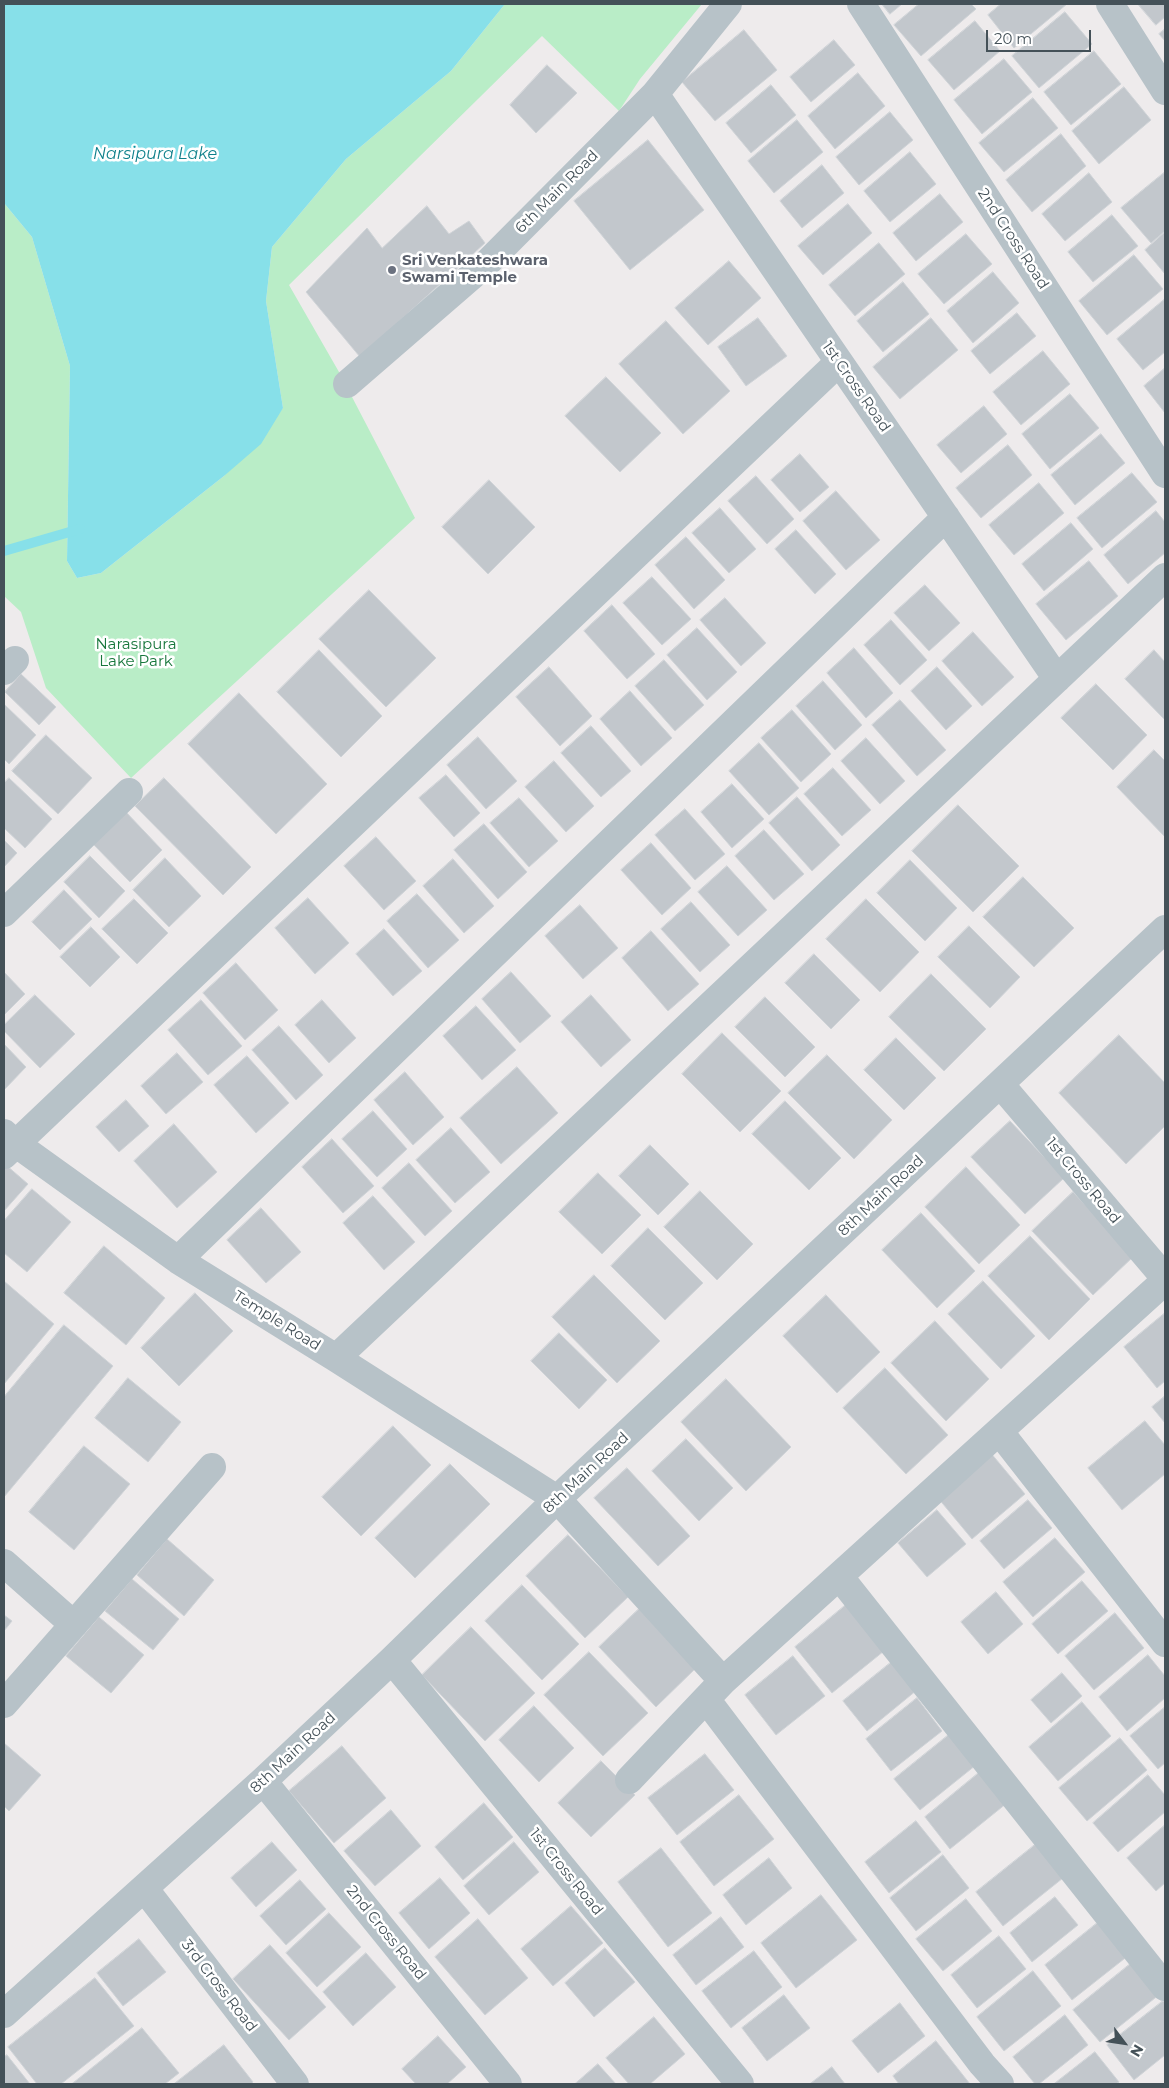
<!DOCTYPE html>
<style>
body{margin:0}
#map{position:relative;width:1169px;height:2088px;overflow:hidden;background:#eeebec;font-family:Montserrat,sans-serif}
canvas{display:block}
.frame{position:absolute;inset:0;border:5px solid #445158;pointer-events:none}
.north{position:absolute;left:1099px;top:2018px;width:50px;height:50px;-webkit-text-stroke:4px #fff;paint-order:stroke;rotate:121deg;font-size:14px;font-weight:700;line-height:20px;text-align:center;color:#445158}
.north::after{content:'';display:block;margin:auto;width:18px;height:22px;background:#445158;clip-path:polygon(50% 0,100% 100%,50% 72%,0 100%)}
.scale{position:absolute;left:986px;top:30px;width:105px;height:22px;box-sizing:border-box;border:2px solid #445158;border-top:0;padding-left:6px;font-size:15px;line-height:18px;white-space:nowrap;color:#445158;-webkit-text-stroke:4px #fff;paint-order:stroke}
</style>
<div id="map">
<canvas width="1169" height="2088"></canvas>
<div class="frame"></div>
<div class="north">N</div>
<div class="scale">20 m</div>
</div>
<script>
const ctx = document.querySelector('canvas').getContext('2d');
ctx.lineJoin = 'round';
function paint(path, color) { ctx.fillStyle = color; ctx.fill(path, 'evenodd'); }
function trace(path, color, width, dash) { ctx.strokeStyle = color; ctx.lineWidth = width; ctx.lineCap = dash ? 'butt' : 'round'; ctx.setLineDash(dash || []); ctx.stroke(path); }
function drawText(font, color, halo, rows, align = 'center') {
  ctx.font = font + ' Montserrat,sans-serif'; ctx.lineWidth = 5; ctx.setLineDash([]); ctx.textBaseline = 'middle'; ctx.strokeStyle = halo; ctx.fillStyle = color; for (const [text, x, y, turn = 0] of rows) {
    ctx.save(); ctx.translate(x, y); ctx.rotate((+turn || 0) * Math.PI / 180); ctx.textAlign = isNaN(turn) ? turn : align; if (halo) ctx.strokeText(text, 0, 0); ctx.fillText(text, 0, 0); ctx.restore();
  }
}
paint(new Path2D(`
 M505,4H702L640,79L619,111L542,36L289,285L339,372L415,518L131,778L46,688L21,612L4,596V203L32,237L70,366L67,561L77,578L101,573L224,476L283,408L266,301L272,247L346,159L451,71Z`), '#b9edc7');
paint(new Path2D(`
 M4,4H505L451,71L346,159L272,247L266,301L283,408L261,444L224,476L101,573L77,578L67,561L70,366L32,237L4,203Z`), '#87e0e9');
trace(new Path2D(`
 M4,551L80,529`), '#87e0e9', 10);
const building = new Path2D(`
 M882,4H902L890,14Z
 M919,4H971L976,9L921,56L894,25Z
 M1001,4H1067L1014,48L988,15Z
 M1138,4H1165V17L1156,25Z
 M1065,12L1092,44L1039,88L1012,56Z
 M975,21L1000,51L954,90L928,60Z
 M1165,29V41L1159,34Z
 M744,30L777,70L715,121L682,82Z
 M834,40L855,65L811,102L790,77Z
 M1094,51L1121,84L1071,125L1044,92Z
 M1004,59L1032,92L982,134L954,100Z
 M547,65L577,93L536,133L510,105Z
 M858,73L885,106L835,149L808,116Z
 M771,85L796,115L751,153L726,123Z
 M1124,87L1151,120L1099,164L1072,131Z
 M1033,98L1058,128L1004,172L979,143Z
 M890,112L913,140L859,185L836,157Z
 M797,120L823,152L774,193L748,161Z
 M1061,134L1086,166L1032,212L1006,180Z
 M648,140L704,210L630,270L574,201Z
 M910,152L936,184L890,222L864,191Z
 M822,165L844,193L802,228L780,201Z
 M1165,172V231L1151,243L1121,208Z
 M1089,173L1112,202L1065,241L1042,214Z
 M940,194L963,222L916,261L893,233Z
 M848,204L872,233L823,275L798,246Z
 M427,206L449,234L469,221L485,243L360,357L306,292L367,228L382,248Z
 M1112,215L1138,246L1093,282L1068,252Z
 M1165,232V274L1145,250Z
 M966,234L992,264L944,304L918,274Z
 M879,243L905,274L855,316L829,285Z
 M1134,255L1163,289L1107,335L1079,301Z
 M729,261L761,298L708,345L675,308Z
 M993,272L1019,303L973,343L947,311Z
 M903,282L929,314L883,352L857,321Z
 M1165,299V352L1143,370L1117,339Z
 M1017,313L1036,336L990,374L971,351Z
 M758,318L787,356L746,386L718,347Z
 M931,318L958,350L900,399L873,367Z
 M666,321L730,391L683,434L619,364Z
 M1043,351L1070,384L1021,425L993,392Z
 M1165,368V413L1144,386Z
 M606,377L661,433L620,472L565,416Z
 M1070,394L1099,428L1050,469L1022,434Z
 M984,406L1007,434L961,473L937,445Z
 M1101,434L1125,463L1075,505L1051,475Z
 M1008,445L1032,475L981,518L956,488Z
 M800,454L829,487L800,512L771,480Z
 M1132,473L1157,502L1102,548L1077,518Z
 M756,476L794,519L767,544L728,501Z
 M489,480L535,527L488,574L442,527Z
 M1039,483L1064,513L1014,555L989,525Z
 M836,491L880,540L846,570L803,521Z
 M720,508L756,549L729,573L692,533Z
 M1156,511L1165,522V553L1128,584L1104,555Z
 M1071,523L1093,549L1044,591L1022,564Z
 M796,530L836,574L815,594L775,549Z
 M686,537L725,580L694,609L655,565Z
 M1089,561L1118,596L1066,640L1036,604Z
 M652,577L691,619L662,645L623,603Z
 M925,585L960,623L929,651L894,613Z
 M369,590L436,658L386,707L319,639Z
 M725,598L766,643L741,666L700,620Z
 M612,605L655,654L627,679L584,631Z
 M891,620L927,660L900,685L864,645Z
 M697,628L737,672L707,700L667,655Z
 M973,632L1014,677L982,706L942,661Z
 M854,648L893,693L866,718L827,673Z
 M319,650L382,716L341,757L277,692Z
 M1154,650L1165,662V720L1125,679Z
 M664,660L704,705L675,731L635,686Z
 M549,667L592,716L560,746L516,697Z
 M937,667L972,706L946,730L911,691Z
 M21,674L56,707L39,725L5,692Z
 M823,681L862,725L835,750L796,706Z
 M1096,684L1147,735L1113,770L1061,718Z
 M630,691L672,738L641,766L600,719Z
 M239,693L327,784L276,834L188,744Z
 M900,700L946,750L917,776L872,725Z
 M4,704L36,735L9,764L4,759Z
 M792,710L831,754L801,782L761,738Z
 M591,726L631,771L601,797L561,753Z
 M46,735L92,778L58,814L12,771Z
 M478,737L517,781L486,809L447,765Z
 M866,738L905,781L880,804L841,761Z
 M759,743L799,788L769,815L729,771Z
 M1154,750L1165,761V837L1117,787Z
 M554,761L594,806L566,832L525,787Z
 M833,768L871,810L842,836L804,794Z
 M446,775L480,813L454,837L419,798Z
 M9,778L52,819L25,848L4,828V783Z
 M164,778L251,867L223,895L135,806Z
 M732,784L764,819L732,848L701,812Z
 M797,797L840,845L812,871L769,823Z
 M519,798L558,841L529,867L490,823Z
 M958,805L1019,866L973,912L912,851Z
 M685,809L725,854L695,880L655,835Z
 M125,811L162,850L130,882L93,844Z
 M484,824L527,872L498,899L454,850Z
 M764,830L804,874L774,900L735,856Z
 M376,837L416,881L384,910L344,866Z
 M4,840L17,853L4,867Z
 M651,843L691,888L662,915L621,870Z
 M90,856L125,891L99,918L64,882Z
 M165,858L201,896L169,927L133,890Z
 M453,859L494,906L464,933L423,886Z
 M910,860L957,908L925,941L877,893Z
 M727,866L767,910L738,936L698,892Z
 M1023,877L1074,928L1034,967L983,917Z
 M64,890L92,919L60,950L32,922Z
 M417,894L459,940L428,968L387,921Z
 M308,898L349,943L315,974L275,928Z
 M134,899L168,933L137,964L102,929Z
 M866,899L919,952L880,992L826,939Z
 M691,902L730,945L700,972L661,929Z
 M580,905L618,948L583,979L545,936Z
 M969,926L1020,977L990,1008L938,957Z
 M91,927L120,957L90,987L60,957Z
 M384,929L422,971L393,996L356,954Z
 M651,931L699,984L668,1011L622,958Z
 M814,954L860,1000L831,1029L785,983Z
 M236,963L278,1010L245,1040L203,993Z
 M4,972L25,994L4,1015Z
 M511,972L551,1016L520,1043L482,999Z
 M931,974L986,1029L944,1071L889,1017Z
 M35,995L75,1034L40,1068L4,1031V1025Z
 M591,995L631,1040L601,1067L561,1022Z
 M765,997L815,1047L785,1077L735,1027Z
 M201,1000L242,1046L208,1075L168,1030Z
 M322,1000L356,1038L329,1063L295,1025Z
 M476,1006L516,1050L482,1080L443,1036Z
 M279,1026L323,1075L296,1100L252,1050Z
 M722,1033L781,1091L740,1132L682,1074Z
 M1119,1035L1165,1083V1126L1126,1164L1059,1093Z
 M896,1038L936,1078L904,1110L864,1070Z
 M4,1044L26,1067L4,1090Z
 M177,1053L203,1082L166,1114L141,1086Z
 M827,1055L892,1120L854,1159L788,1093Z
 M247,1056L289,1103L256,1133L214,1085Z
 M517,1067L558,1113L501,1164L460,1118Z
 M405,1072L444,1117L413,1145L374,1100Z
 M126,1100L149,1126L119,1152L96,1127Z
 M785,1101L841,1158L809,1190L752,1134Z
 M373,1111L407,1149L377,1177L342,1139Z
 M1010,1121L1064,1178L1025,1214L971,1157Z
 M174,1124L217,1172L177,1208L134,1161Z
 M451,1128L490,1172L455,1203L416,1160Z
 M332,1139L374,1186L343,1213L302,1167Z
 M650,1145L689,1184L658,1215L619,1176Z
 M409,1163L452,1211L425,1236L382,1188Z
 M6,1165L28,1184L4,1211V1167Z
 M966,1167L1020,1225L979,1264L925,1207Z
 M598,1173L641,1215L602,1254L559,1212Z
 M32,1189L71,1222L27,1272L4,1253V1221Z
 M700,1191L753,1244L717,1280L664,1227Z
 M1073,1192L1134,1256L1093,1295L1032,1231Z
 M373,1196L415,1242L384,1270L343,1223Z
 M261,1208L301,1252L266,1283L227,1240Z
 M921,1213L975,1271L937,1308L882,1250Z
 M648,1228L703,1283L665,1320L611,1266Z
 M1030,1236L1090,1299L1049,1340L988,1276Z
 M104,1246L165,1298L126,1345L64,1293Z
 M594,1275L660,1341L617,1383L552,1317Z
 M4,1281L54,1324L4,1384Z
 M983,1281L1035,1336L1001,1369L948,1314Z
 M195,1293L233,1331L179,1386L141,1348Z
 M826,1295L880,1352L837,1393L783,1336Z
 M1165,1313V1381L1157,1388L1124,1347Z
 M935,1321L989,1379L946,1421L891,1363Z
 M64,1325L113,1366L4,1497V1397Z
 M559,1333L607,1380L579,1409L531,1361Z
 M885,1368L948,1435L906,1474L843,1408Z
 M128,1378L181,1422L148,1462L95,1418Z
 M726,1379L791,1447L746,1491L681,1422Z
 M1165,1396V1423L1152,1407Z
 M1145,1421L1165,1445V1474L1122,1510L1088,1468Z
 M393,1426L431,1465L361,1536L322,1497Z
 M686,1439L733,1488L699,1521L652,1471Z
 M84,1446L130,1484L74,1550L29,1512Z
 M990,1452L1025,1494L972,1539L938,1498Z
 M450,1464L490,1504L415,1578L375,1538Z
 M627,1468L690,1536L658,1566L594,1498Z
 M1028,1500L1052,1528L1004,1569L980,1541Z
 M937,1510L966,1544L927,1577L898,1543Z
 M568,1535L628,1597L585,1638L526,1576Z
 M1055,1538L1085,1572L1033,1617L1003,1582Z
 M167,1539L214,1580L184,1616L137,1575Z
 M132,1579L179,1619L153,1650L105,1611Z
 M1082,1581L1108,1611L1058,1654L1032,1624Z
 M522,1585L579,1644L542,1680L485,1621Z
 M996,1592L1023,1624L988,1654L961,1622Z
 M847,1604L884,1651L832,1693L795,1647Z
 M640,1608L697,1667L656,1707L599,1647Z
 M1115,1613L1144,1648L1094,1690L1065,1656Z
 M4,1615L12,1621L4,1631Z
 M99,1617L144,1655L111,1693L66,1656Z
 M471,1627L535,1693L485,1741L422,1675Z
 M589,1652L648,1713L603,1756L544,1695Z
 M1148,1655L1165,1676V1698L1127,1731L1099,1697Z
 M793,1656L825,1696L776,1735L745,1695Z
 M894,1660L917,1690L867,1731L843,1701Z
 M1062,1673L1082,1696L1051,1723L1031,1700Z
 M917,1698L942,1731L891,1771L866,1739Z
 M1082,1702L1111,1736L1058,1781L1029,1747Z
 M534,1706L574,1748L539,1782L499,1740Z
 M1165,1707V1763L1158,1769L1130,1736Z
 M951,1733L976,1765L920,1810L894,1779Z
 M1120,1738L1147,1770L1087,1821L1059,1788Z
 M4,1743L41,1775L9,1811L4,1806Z
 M342,1746L386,1798L334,1843L289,1791Z
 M705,1754L734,1790L677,1835L648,1798Z
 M601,1761L635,1795L591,1837L558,1803Z
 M981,1771L1007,1803L950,1849L925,1817Z
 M1148,1775L1165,1795V1812L1118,1852L1093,1823Z
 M739,1795L774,1839L714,1886L680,1842Z
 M484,1803L513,1837L463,1880L435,1847Z
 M391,1810L421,1846L375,1886L344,1851Z
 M916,1821L941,1852L889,1893L865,1862Z
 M1165,1825V1883L1156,1891L1127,1858Z
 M272,1842L297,1870L256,1907L231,1878Z
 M514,1842L539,1872L489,1915L464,1886Z
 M1036,1844L1063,1878L1003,1926L976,1892Z
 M661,1848L712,1913L668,1947L618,1882Z
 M943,1855L969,1888L916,1931L890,1898Z
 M769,1858L792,1888L746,1925L723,1895Z
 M440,1878L470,1913L429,1949L399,1913Z
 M300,1880L326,1909L286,1945L260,1916Z
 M821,1895L857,1940L796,1988L761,1943Z
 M1055,1897L1078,1925L1032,1962L1010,1933Z
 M966,1899L992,1931L943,1971L916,1939Z
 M571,1906L603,1943L553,1986L521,1949Z
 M329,1913L361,1947L317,1987L286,1953Z
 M721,1917L744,1947L696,1985L673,1955Z
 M478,1919L528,1978L485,2015L435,1957Z
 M1101,1920L1129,1955L1072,2000L1045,1965Z
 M999,1936L1026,1969L977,2008L951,1975Z
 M139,1939L166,1972L123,2006L97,1973Z
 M270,1945L326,2007L289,2040L233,1979Z
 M605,1948L635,1982L594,2017L565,1983Z
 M754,1951L782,1987L731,2028L702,1991Z
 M366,1953L396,1987L353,2026L323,1992Z
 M1134,1961L1160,1994L1100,2042L1073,2010Z
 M1033,1971L1061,2006L1004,2051L977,2017Z
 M95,1978L134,2026L61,2084H37L8,2047Z
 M784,1995L810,2028L767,2061L742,2028Z
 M1163,2001L1165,2003V2055L1134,2080L1107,2045Z
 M900,2003L925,2036L878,2073L852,2041Z
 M1065,2015L1088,2045L1039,2084H1035L1013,2057Z
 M654,2017L685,2054L650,2084H629L606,2058Z
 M142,2028L179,2073L165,2084H72Z
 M438,2036L466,2067L447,2084H416L402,2069Z
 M936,2041L970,2084H899L893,2076Z
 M224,2045L253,2082L251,2084H174Z
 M1095,2052L1119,2082L1116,2084H1054Z
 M7,2055L30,2084H4V2057Z
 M598,2064L616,2084H575Z
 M832,2067L845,2084H810Z`);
paint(building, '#c2c7cc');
trace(building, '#cfd3d7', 1);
trace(new Path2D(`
 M861,4L1165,474
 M1110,4L1165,91
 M655,94L1057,679
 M347,384L488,262L655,94L728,4
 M4,671L15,660
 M4,913L129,792
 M1001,1085L1165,1278
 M4,1133L15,1143L178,1260L336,1358L557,1499L723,1681
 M4,1155L839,362
 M178,1260L946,517
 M1165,1281L839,1576L1165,1987
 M336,1358L1165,577
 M999,1431L1165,1643
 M4,1563L73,1624
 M392,1660L740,2084
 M706,1699L982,2064L1000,2084
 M4,1704L212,1467
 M629,1780L723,1681L839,1576
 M263,1781L508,2084
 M144,1888L295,2084
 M4,2014L263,1781L392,1660L557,1499L1165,929`), '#b7c2c8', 28);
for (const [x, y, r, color] of [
 [392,270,5,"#6b7280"]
]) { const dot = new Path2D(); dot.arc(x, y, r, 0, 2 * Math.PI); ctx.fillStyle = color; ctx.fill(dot); trace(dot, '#fff', 2); }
drawText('15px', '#445158', '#fff', [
 ["6th Main Road",557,192,-45],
 ["2nd Cross Road",1013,239,57],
 ["1st Cross Road",856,387,55],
 ["1st Cross Road",1083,1181,50],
 ["8th Main Road",881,1196,-43],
 ["Temple Road",277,1321,32],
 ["8th Main Road",586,1473,-43],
 ["8th Main Road",293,1753,-43],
 ["1st Cross Road",566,1872,51],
 ["2nd Cross Road",386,1933,51],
 ["3rd Cross Road",219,1986,52]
]);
drawText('bold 15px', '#5b616d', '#fff', [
 ["Sri Venkateshwara",402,261],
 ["Swami Temple",402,278]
], 'left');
drawText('15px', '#18773c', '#fff', [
 ["Narasipura",136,645],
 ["Lake Park",136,662]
]);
drawText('italic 16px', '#0f808b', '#fff', [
 ["Narsipura Lake",155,154]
]);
</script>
